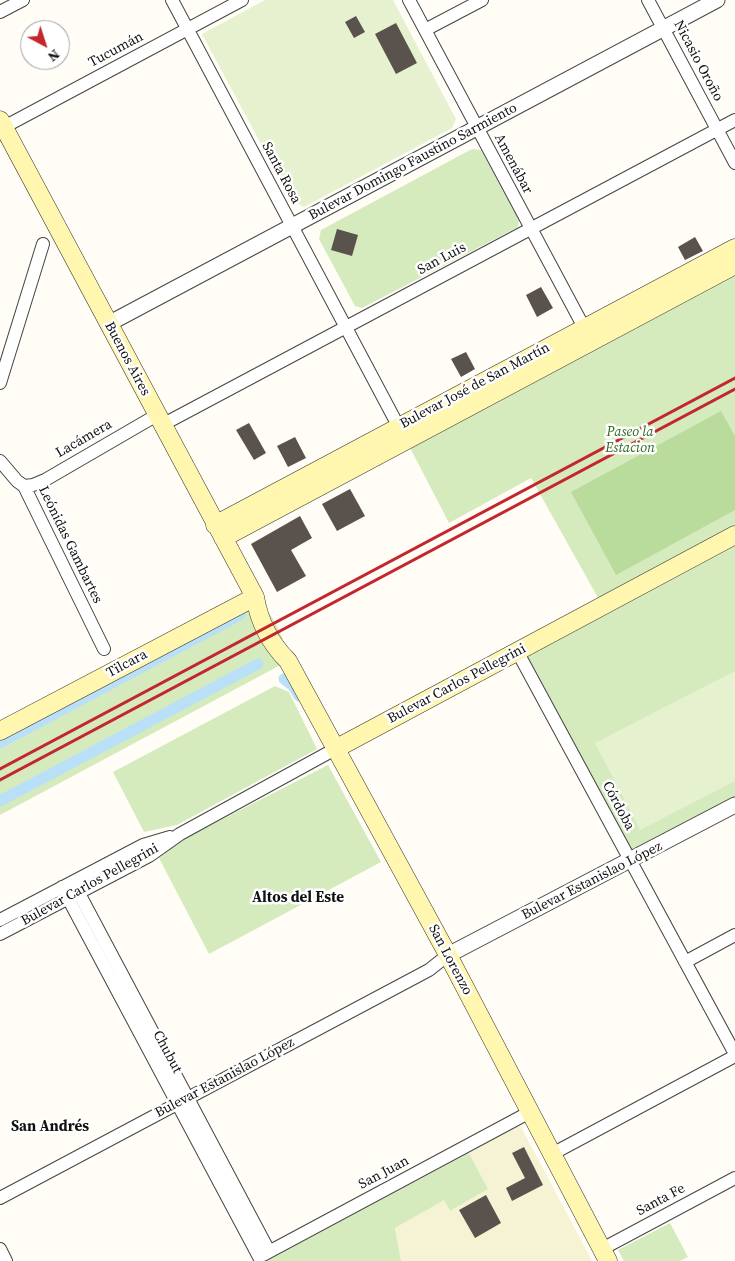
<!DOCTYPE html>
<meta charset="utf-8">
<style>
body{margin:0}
#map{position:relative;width:735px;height:1261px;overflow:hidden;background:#fffdf5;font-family:"Source Serif 4",serif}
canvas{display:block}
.north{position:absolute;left:20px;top:20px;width:50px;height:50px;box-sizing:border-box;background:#fff;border:1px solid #a0a0a0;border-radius:50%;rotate:140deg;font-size:14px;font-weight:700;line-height:20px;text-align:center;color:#111}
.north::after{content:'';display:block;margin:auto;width:18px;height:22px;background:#c4262e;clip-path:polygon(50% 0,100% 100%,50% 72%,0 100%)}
</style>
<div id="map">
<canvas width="735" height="1261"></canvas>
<div class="north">N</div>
</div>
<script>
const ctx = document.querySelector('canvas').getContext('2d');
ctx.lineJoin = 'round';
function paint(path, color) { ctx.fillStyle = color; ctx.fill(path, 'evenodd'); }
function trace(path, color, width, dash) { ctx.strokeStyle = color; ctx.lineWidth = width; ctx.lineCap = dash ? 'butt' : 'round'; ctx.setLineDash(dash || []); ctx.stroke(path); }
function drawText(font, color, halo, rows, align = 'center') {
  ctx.font = font + ' "Source Serif 4",serif'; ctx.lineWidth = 5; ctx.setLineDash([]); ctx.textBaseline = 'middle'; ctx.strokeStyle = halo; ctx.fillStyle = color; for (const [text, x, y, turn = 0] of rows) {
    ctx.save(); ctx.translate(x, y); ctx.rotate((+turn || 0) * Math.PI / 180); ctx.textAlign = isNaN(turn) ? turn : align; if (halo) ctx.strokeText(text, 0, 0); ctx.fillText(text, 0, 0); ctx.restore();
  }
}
paint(new Path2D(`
 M517,1126L521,1127L592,1261H401L395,1228L444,1199L450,1211L488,1189L469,1153Z`), '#f6f3d4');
paint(new Path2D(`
 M472,149L481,150L519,220L518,227L362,308L355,306L319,239L321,230Z
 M735,265V805L630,861L517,651L602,605L531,478L449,523L406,440Z
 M255,597C273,614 285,637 288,661L0,815V731Z
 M275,686L289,692L317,749L177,825L144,832L113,772Z
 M328,765L381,862L209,954L159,858L180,841Z
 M469,1153L488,1189L450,1211L444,1200L395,1228L401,1261H266Z
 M670,1223L688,1257L680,1261H624L618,1250Z`), '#d5ebbd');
paint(new Path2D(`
 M721,411L735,436V510L616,575L571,492Z`), '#b9dc9c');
paint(new Path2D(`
 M265,0H393L456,119L452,128L304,207L291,200L202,34Z
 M735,671V781L640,830L595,743Z`), '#e6f2cf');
trace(new Path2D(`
 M284,679L293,686L299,696
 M0,743L240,615
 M0,801L258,664`), '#b9e0f7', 11);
paint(new Path2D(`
 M356,16L365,32L354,38L345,22Z
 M396,23L417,63L396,74L375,34Z
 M337,229L358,235L352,256L331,250Z
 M695,237L703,251L685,260L678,247Z
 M541,287L553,308L537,317L526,295Z
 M466,352L475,369L461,377L451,359Z
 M249,423L266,453L254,460L236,430Z
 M295,437L306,458L288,467L277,446Z
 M350,489L365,516L337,531L322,504Z
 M300,516L312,538L291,550L306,576L277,592L251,544Z
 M524,1147L543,1185L512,1201L506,1188L525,1178L512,1153Z
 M486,1195L501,1223L475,1238L459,1210Z`), '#5a524d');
const minor = new Path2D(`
 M172,0L402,433
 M409,0L588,335
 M648,0L735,163
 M0,12L23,0
 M425,30L482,0
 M4,127L242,0
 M0,383L43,244
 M162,425L735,120
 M0,461L17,481L24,486L104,649
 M24,486L33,485L45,480L157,415
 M517,651L735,1054
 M73,882L269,1251
 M62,887L259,1257
 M0,920L143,845L170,837
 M0,934L149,856L180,834L337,748
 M685,962L735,935
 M552,1154L735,1056
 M0,1198L429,970L448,955
 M0,1249L6,1261
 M602,1249L735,1178
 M263,1255L530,1112`);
const tertiary = new Path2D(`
 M108,324L717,0
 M448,955L735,805`);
const secondary = new Path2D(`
 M0,120L255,597C259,621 271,644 288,661L448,955L608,1261
 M215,525L735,248
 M223,538L735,265
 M0,731L255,597
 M337,748L735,535`);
trace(minor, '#444', 14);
trace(tertiary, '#444', 17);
trace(secondary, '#333', 19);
trace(minor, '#fff', 12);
trace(tertiary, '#fff', 15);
trace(secondary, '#fff6b0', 18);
trace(new Path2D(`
 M0,769L735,378
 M0,780L735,389`), '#c4262e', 3);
drawText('14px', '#111', '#fff', [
 ["Tucumán",116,50,-28],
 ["Nicasio Oroño",698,61,62],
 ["Bulevar Domingo Faustino Sarmiento",413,162,-28],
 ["Amenábar",513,164,62],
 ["Santa Rosa",281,173,62],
 ["San Luis",442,259,-28],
 ["Buenos Aires",127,359,62],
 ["Bulevar José de San Martín",475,386,-28],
 ["Lacámera",84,439,-30],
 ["Leónidas Gambartes",70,545,64],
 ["Tilcara",127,664,-28],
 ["Bulevar Carlos Pellegrini",457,684,-28],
 ["Córdoba",618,806,62],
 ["Bulevar Estanislao López",592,881,-27],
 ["Bulevar Carlos Pellegrini",90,885,-29],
 ["San Lorenzo",450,960,62],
 ["Chubut",167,1052,62],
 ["Bulevar Estanislao López",225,1078,-28],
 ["San Juan",384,1173,-28],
 ["Santa Fe",661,1200,-28]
]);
drawText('italic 14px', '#2f6b1f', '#fff', [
 ["Paseo la",630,432],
 ["Estacion",630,448]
]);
drawText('bold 15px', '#111', '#fff', [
 ["Altos del Este",298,898],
 ["San Andrés",50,1127]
]);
</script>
